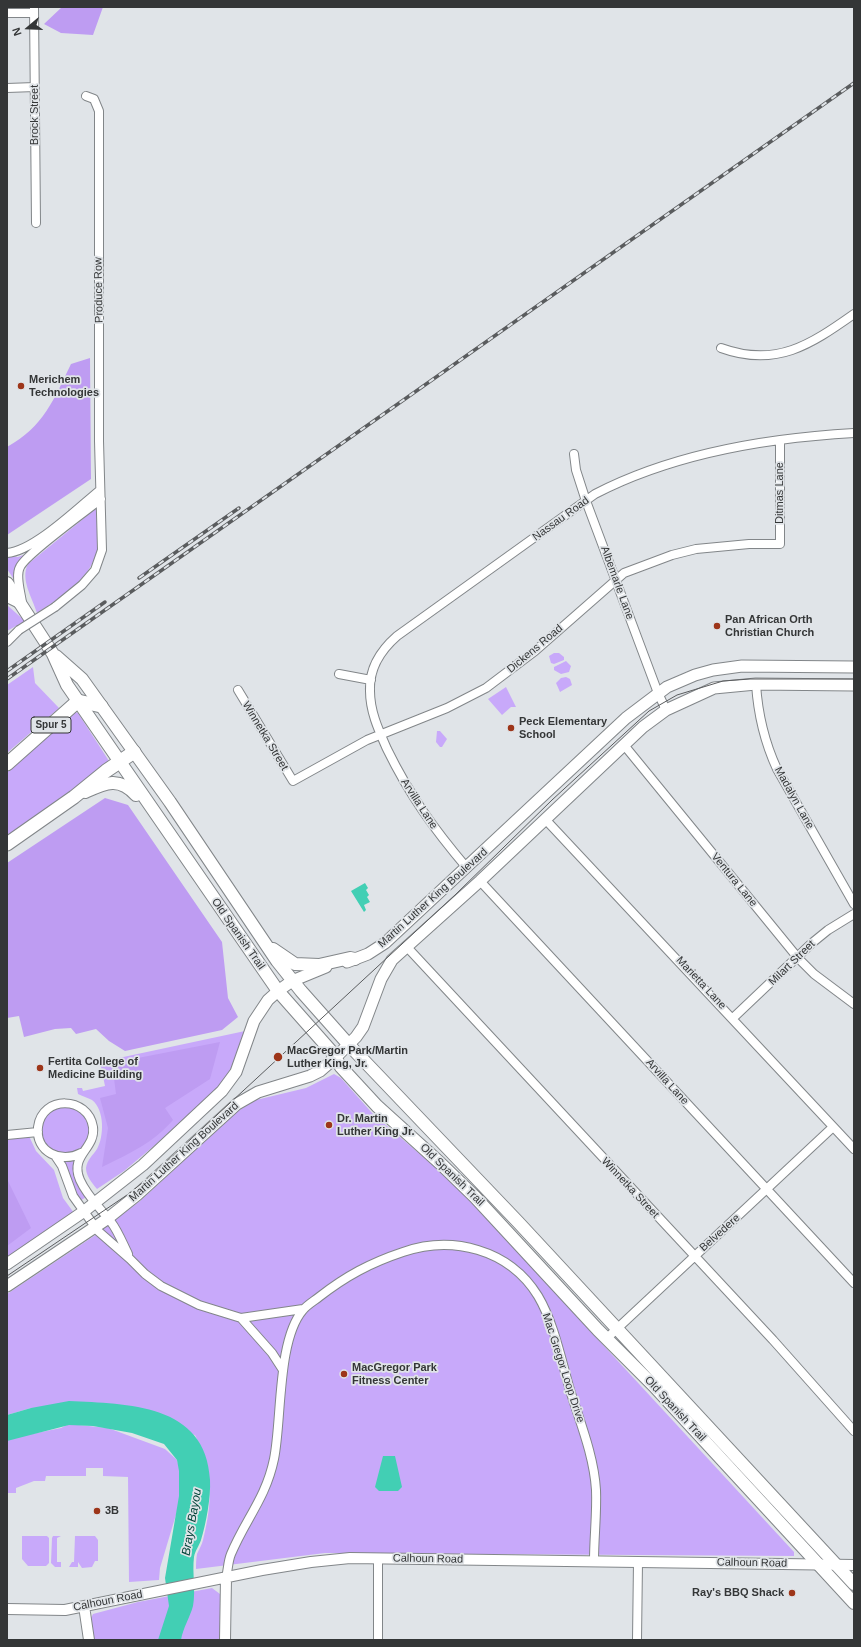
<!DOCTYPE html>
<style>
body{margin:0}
#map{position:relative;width:861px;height:1647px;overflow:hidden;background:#e0e4e8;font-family:Helvetica,sans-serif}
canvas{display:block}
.frame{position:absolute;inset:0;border:8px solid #343637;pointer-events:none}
.north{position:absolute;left:8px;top:8px;width:40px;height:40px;-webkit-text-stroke:3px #e0e4e8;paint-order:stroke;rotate:251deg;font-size:11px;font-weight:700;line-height:16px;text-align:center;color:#343637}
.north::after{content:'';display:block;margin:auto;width:14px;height:18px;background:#343637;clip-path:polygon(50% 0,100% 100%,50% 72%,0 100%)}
</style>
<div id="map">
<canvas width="861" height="1647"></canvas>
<div class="frame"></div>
<div class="north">N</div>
</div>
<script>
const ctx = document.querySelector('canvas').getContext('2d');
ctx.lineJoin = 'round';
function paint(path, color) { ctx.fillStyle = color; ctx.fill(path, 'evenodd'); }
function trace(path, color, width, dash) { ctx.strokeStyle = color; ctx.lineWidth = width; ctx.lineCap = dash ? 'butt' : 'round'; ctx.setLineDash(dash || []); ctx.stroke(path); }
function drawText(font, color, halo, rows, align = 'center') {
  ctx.font = font + ' Helvetica,sans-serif'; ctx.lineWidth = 3.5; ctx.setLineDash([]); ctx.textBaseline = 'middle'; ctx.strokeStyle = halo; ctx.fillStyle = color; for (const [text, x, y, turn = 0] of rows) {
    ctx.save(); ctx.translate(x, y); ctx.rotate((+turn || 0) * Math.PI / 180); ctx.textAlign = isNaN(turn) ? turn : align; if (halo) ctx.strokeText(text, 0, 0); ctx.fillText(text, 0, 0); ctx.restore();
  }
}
paint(new Path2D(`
 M94,510H97C97,521 98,532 98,544C95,577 62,596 37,613C32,597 20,579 28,564Z
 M26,554L15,581L7,569V556L18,557Z
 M7,605L25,621L7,631Z
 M554,653H559L564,657V660L554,664L551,663L549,656Z
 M566,661L571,666L569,672L561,674L554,670V667Z
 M33,667L35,683L59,708L7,753V685Z
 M566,677L570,679L572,685L560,692L556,683L561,678Z
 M506,687L516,707H511L502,715L488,699Z
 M75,712L78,713L109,761V764L7,836V771Z
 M437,731H440L447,739L442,747H440L436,742Z
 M245,1031L233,1065L224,1082L161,1140L124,1171L97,1189C92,1183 86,1176 86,1168C87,1160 93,1155 97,1149C104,1137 105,1110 92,1100C88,1098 82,1096 78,1094L77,1088H82L83,1091L105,1086L100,1062Z
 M334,1074L341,1078L373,1114L442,1173L474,1205L794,1552V1556L325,1553L196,1569C196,1565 196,1559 197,1554C199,1549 202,1545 203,1540C213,1500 213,1472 195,1435L31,1408L7,1415V1294L94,1236L140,1201L238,1111L256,1100L306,1088Z
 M41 1130a24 24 0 1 1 48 0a24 24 0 1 1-48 0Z
 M29,1136L36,1151L54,1170L63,1198L74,1213L7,1260V1140Z
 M73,1160L86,1197L80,1201L76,1194L64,1163L65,1161Z
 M69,1424L108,1428L165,1449L177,1460L182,1478L181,1498L160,1568L159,1580L129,1582L128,1477L103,1476V1468H86V1476H46L45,1481H34L16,1488V1493H7V1439L61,1428Z
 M22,1536H47L49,1538V1563L46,1566H28L22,1559Z
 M53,1536H61L57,1538V1562H61V1567H55L51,1563L52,1538Z
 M75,1536H95L98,1540V1561H95L92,1567L82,1568L78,1562V1567H69L72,1562H74Z
 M212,1588L220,1594V1640H94L91,1618L93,1614L138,1602Z`), '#c8a9fa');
paint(new Path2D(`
 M62,7H103L93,35L61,33L44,24Z
 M90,358L91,479L7,535V447C44,426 53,401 71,364Z
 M105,798L128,805L222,942L228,998L238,1017L222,1030L125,1051L109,1041L96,1029L76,1034L71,1028L55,1029L24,1037L19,1016L7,1018V863Z
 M220,1042L210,1079L165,1108L173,1120C152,1144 130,1153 102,1167L108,1128L100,1098L116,1094L112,1063Z
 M7,1179L31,1228L7,1246Z`), '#be9cf2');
paint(new Path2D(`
 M365,883L368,888L366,890L369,895L367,897L370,902L364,905L366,910L364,912L351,891Z
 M69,1401C127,1404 206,1403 210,1480C211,1497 206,1524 201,1540C199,1546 195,1551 194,1557C192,1573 196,1590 193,1606C190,1617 183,1628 181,1640H158L169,1606L165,1578L179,1496V1471L177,1460L164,1444L132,1433L93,1426L69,1425L7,1441V1415L31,1408Z
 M383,1456H395L402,1487L398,1491H379L375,1487Z`), '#42cfb4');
const minor = new Path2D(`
 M34,7L36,223
 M7,13H34
 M7,88L35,87
 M721,348C776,368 810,345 854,314
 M574,454L576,470L586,501L658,693L666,710
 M7,553C34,551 78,508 100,490
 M7,598L21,605
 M22,603C21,593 15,576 20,567C26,554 86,511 101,499
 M55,607L82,585L95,570L102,550L99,441V111L94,99L86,96
 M7,642L19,630
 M339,674L371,680
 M756,684C758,715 764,741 777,769L854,904
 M238,690L293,781L367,740L447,708L486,688L535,651L624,573L672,555L696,549L749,544H780V441
 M624,745L798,958L814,974L854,1004
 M545,819L854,1149
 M467,868C434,829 410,796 387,749C379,731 370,712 370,691C369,669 381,650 397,636L595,494C674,453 766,438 854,433
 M480,881L854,1283
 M406,946L773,1340L854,1431
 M733,1018L812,943L828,930L854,914
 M7,1135L38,1132
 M81,1153C61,1164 35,1152 38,1127C42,1095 88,1096 93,1127C96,1149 69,1155 80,1180C87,1196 100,1208 111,1222C118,1231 123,1244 128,1254
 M56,1157L62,1166L73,1196L98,1231L130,1259L145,1274L161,1286L199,1305L241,1318L272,1353L283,1370
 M241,1318L303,1309
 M606,1339L833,1127
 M226,1578C228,1570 228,1561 231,1554C245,1520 266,1498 274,1459C282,1420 277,1340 303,1310C307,1305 314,1301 319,1297C346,1276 370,1263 403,1252C452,1235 509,1249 538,1296C554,1323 561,1359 570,1390C580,1422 594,1456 596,1490C597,1513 594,1537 594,1561
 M378,1640V1559
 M637,1640L638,1562`);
const tertiary = new Path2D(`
 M84,1606L89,1640
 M7,1609L65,1610L262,1570L311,1562L350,1558L854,1565
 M225,1640L226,1578`);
const secondary = new Path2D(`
 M347,962L368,954L385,943L626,718L667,687L695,675L713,670L742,666L854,667
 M7,1264L83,1212L143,1165L222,1091L236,1072L254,1021L268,1000L278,991L292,981L326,967
 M7,1286L107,1219L137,1195L237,1104L258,1092L310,1076L320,1071L335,1058L356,1037L363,1027L381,979L392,960L480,881L643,727L666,710L714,688L756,684L854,685`);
const primary = new Path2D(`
 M7,583L53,654L67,685L278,991L331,1051L341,1067L377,1106L440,1163L475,1197L598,1330L654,1386L854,1603
 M56,656L82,679L170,802L277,961L301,991L349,1045L518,1222L854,1584
 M85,792C105,783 119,776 136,795
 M273,949L295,964L319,965L350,958L355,959`);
const trunk = new Path2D(`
 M7,764L78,701L101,706
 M7,844L74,797L106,771L134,752`);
trace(minor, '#828689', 10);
trace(tertiary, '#828689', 12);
trace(secondary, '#828689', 13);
trace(primary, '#828689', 14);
trace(trunk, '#828689', 15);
trace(minor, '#fff', 8);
trace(tertiary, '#fff', 10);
trace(secondary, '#fff', 11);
trace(primary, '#fff', 12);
trace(trunk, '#fff', 13);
trace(new Path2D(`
 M7,1276L127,1195L151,1176L455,895L552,800L649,711L677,695L723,681L750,679H854`), '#5a5c5e', 1);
const rail = new Path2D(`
 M139,578L239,508
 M7,671L105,602
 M7,679L854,83`);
trace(rail, '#5a5c5e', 3.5);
trace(rail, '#e0e4e8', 2, [6]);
const minorBridge = new Path2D(`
 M19,630L55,607`);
trace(minorBridge, '#828689', 10, []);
trace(minorBridge, '#fff', 8);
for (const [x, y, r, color] of [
 [21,386,4,"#9d3519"],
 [717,626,4,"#9d3519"],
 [511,728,4,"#9d3519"],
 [278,1057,5,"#9d3519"],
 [40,1068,4,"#9d3519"],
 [329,1125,4,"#9d3519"],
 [344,1374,4,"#9d3519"],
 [97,1511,4,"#9d3519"],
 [792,1593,4,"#9d3519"]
]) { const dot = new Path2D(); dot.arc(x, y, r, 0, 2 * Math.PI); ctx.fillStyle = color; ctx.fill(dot); trace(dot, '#e0e4e8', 1.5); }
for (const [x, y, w] of [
 [51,725,40]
]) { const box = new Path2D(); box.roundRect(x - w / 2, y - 8, w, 16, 3); ctx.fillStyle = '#e0e4e8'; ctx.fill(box); trace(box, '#343637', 1); }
drawText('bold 10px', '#343637', null, [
 ["Spur 5",51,725]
]);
drawText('11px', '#343637', '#e0e4e8', [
 ["Brock Street",35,115,-90],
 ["Produce Row",99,290,-91],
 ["Ditmas Lane",780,493,-90],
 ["Nassau Road",561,519,-36],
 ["Albemarle Lane",617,583,70],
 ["Dickens Road",535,649,-40],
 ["Winnetka Street",265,736,59],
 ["Madalyn Lane",794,798,61],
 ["Arvilla Lane",419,804,57],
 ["Ventura Lane",734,880,51],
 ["Martin Luther King Boulevard",433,898,-42],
 ["Old Spanish Trail",238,934,55],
 ["Milart Street",792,963,-44],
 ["Marietta Lane",701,983,47],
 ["Arvilla Lane",667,1082,48],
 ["Martin Luther King Boulevard",184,1152,-42],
 ["Old Spanish Trail",452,1175,44],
 ["Winnetka Street",630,1188,47],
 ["Belvedere",720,1233,-42],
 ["Mac Gregor Loop Drive",563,1368,72],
 ["Old Spanish Trail",675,1409,47],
 ["Calhoun Road",428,1559,1],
 ["Calhoun Road",752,1563,1],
 ["Calhoun Road",108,1601,-11]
]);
drawText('bold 11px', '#343637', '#e0e4e8', [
 ["Merichem",29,380],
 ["Technologies",29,393],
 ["Pan African Orth",725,620],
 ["Christian Church",725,633],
 ["Peck Elementary",519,722],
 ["School",519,735],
 ["MacGregor Park/Martin",287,1051],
 ["Luther King, Jr.",287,1064],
 ["Fertita College of",48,1062],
 ["Medicine Building",48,1075],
 ["Dr. Martin",337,1119],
 ["Luther King Jr.",337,1132],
 ["MacGregor Park",352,1368],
 ["Fitness Center",352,1381],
 ["3B",105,1511],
 ["Ray's BBQ Shack",784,1593,"right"]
], 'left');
drawText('italic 12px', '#024338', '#e0e4e8', [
 ["Brays Bayou",192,1522,-80]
]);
</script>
